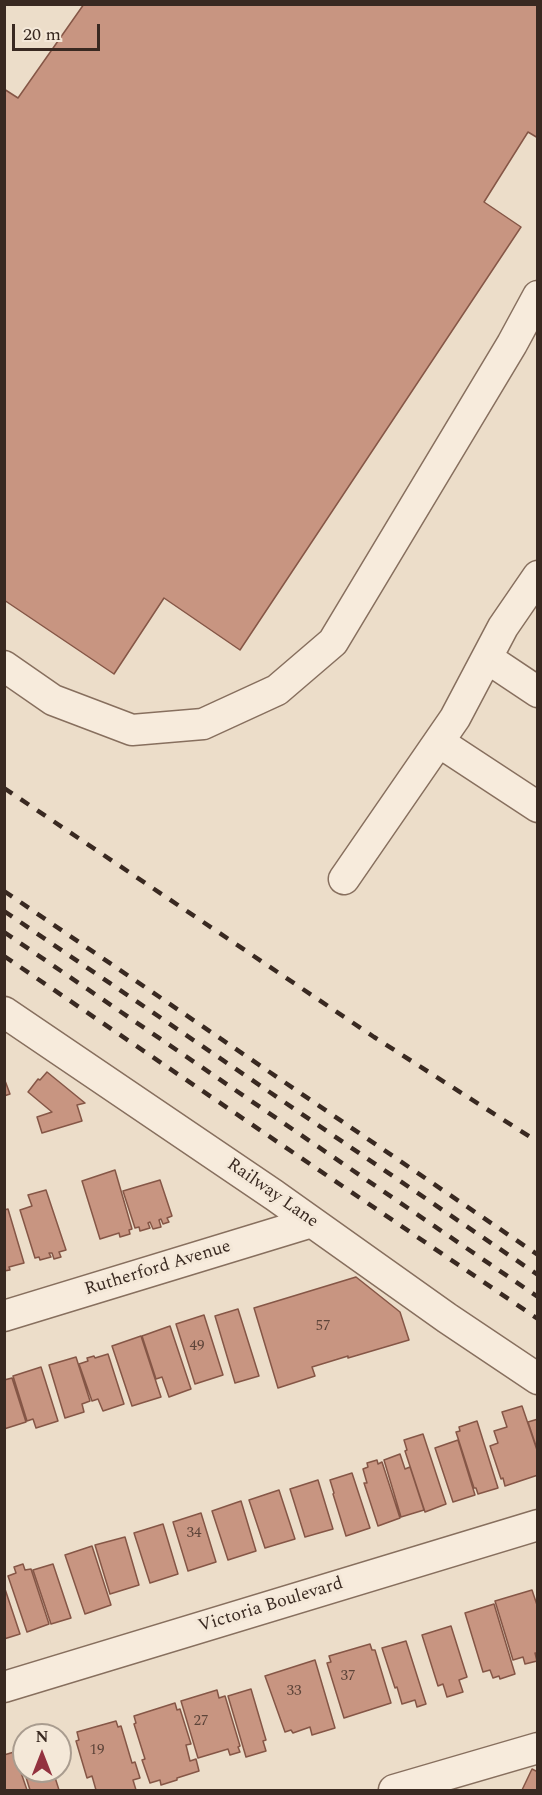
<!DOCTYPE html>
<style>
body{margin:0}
#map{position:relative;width:542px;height:1795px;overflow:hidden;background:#ecddc9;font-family:Spectral,serif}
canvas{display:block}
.frame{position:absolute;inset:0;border:6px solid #392921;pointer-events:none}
.north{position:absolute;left:12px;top:1723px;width:60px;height:60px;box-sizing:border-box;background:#f4e8d8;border:2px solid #a99c8f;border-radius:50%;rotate:0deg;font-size:16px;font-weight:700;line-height:24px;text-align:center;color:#392921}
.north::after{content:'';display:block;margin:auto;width:21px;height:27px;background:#93323f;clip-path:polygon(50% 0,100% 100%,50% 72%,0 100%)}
.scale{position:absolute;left:12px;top:24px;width:88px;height:27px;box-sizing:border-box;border:3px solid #392921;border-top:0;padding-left:8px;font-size:18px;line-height:21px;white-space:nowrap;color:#392921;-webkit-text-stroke:4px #f4e8d8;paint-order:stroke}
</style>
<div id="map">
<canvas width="542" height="1795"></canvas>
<div class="frame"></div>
<div class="north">N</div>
<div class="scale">20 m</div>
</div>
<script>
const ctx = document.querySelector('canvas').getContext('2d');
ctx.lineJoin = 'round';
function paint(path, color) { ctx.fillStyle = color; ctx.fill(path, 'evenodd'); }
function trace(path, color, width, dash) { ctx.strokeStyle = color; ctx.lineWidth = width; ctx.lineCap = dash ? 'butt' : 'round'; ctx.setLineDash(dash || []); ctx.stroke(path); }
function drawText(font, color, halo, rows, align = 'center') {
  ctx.font = font + ' Spectral,serif'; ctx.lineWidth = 6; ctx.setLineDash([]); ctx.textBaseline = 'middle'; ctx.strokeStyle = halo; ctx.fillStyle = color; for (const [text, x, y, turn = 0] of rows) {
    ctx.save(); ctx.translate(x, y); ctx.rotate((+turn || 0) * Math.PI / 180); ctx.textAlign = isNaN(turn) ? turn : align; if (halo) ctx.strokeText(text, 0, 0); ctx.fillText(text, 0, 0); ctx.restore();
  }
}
const building = new Path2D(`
 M84,4H538V138L528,132L484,202L521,227L240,650L164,598L114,674L4,600V89L18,98Z
 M47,1072L85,1103L77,1105L82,1121L42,1133L37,1117L52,1112L28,1092L38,1079L40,1080Z
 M4,1078L10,1094L4,1096Z
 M115,1170L132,1229L129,1230L130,1234L120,1237L119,1233L100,1239L82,1181Z
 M160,1180L172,1216L167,1218L169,1222L163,1224L161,1219L159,1220L161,1227L153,1229L150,1222L148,1223L150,1228L140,1231L139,1227L135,1228L123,1191Z
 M46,1190L66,1250L59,1252L61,1257L54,1259L52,1253H49L51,1257L40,1260L39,1257L35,1258L20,1210L32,1206L28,1195Z
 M8,1209L24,1263L9,1267L10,1270L4,1271V1210Z
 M356,1277L400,1312L409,1340L348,1358V1356L312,1367L315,1376L278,1388L254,1308Z
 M238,1309L259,1376L235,1383L215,1316Z
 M204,1315L223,1375L195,1384L176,1324Z
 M170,1326L191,1389L169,1397L162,1377L156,1379L142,1336Z
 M141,1336L161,1397L132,1406L112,1346Z
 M108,1354L124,1404L103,1411L98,1399L92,1401L79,1364L88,1361L87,1358L94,1356L95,1358Z
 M76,1357L90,1401L82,1404L84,1412L65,1418L49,1365Z
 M41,1367L58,1421L36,1428L33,1419L27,1421L13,1376Z
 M12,1378L26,1422L4,1429V1380Z
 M522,1406L538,1453V1475L505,1486L503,1478L501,1479L490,1446L498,1443L494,1431L507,1427L502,1412Z
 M538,1419V1452L528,1422Z
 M477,1421L498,1488L478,1494L476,1488H474L456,1432L460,1431L459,1427Z
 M423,1434L446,1504L425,1512L405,1451L407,1450L404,1440Z
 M458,1440L475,1495L453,1502L435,1448Z
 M400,1454L405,1469L410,1467L424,1510L401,1517L384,1460Z
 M377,1460L378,1464L382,1462L400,1518L378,1526L364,1483H367L363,1469L368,1467L367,1463Z
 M352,1473L370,1528L346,1536L333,1494L334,1493L330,1480Z
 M318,1480L333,1529L305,1537L290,1489Z
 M279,1490L295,1539L265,1548L249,1500Z
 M241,1501L256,1551L228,1560L212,1511Z
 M201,1513L216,1562L188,1571L173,1522Z
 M163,1524L178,1574L150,1583L134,1533Z
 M125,1537L139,1585L110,1594L95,1545Z
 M92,1546L111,1605L85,1614L65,1555Z
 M23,1564L25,1570L31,1569L49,1624L27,1632L8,1576L16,1573L14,1567Z
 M53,1564L71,1618L51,1624L33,1570Z
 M4,1586L20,1634L4,1639Z
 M532,1590L538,1608V1653H535L537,1661L525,1664L523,1657L513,1660L495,1601Z
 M494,1604L515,1674L500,1679L499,1676L493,1678L490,1670L483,1672L465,1613Z
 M451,1626L467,1677L459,1680L463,1692L447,1697L443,1684L438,1686L422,1635Z
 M406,1641L426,1704L417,1707L415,1700L402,1704L397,1687L395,1688L382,1648Z
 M370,1644L372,1650H375L391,1703L344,1718L327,1663L331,1662L329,1656Z
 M315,1660L335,1728L312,1735L310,1727L293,1733L291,1730L285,1732L265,1676Z
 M251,1689L266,1740L263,1741L266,1751L246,1757L228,1696Z
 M217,1690L219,1698L225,1696L240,1746L238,1747L240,1752L230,1755L228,1749L198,1758L181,1701Z
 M175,1703L177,1710L180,1709L191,1744L186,1745L190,1761L196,1759L199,1771L177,1778V1780L161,1785L160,1780L150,1783L142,1760L145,1759L134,1724L136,1723L134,1716Z
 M116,1721L118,1727L121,1726L132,1763L135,1762L140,1778L133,1780L136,1790H96L92,1776L87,1778L76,1741L79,1740L77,1732Z
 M24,1747V1770L17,1749Z
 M14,1752L27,1790H4V1755Z
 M532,1769L538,1772V1790H522Z
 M24,1771H53L59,1790H30Z`);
paint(building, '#c89581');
trace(building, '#855646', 1.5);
const minor = new Path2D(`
 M487,658L538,692
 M4,666L53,700L132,730L203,724L277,690L333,642L512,344L538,296
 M439,742L538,807
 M344,879L455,718L503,627L538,576
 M4,1012L274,1195L447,1318L538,1379
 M4,1316L312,1222
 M4,1687L538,1525
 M394,1790L538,1748`);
trace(minor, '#876f5e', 33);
trace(minor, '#f7ebdc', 30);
trace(new Path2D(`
 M4,788L374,1037L538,1142
 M4,891L538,1255
 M4,911L538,1275
 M4,932L538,1297
 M4,956L538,1319`), '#392921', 4.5, [10, 10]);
drawText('15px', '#5d4439', null, [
 ["57",323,1327],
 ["49",197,1347],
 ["34",194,1534],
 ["37",348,1677],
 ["33",294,1692],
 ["27",201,1722],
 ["19",97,1751]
]);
drawText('18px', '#392921', '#f4e8d8', [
 ["Railway Lane",272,1194,35],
 ["Rutherford Avenue",158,1269,-17],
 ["Victoria Boulevard",271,1606,-17]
]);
</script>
